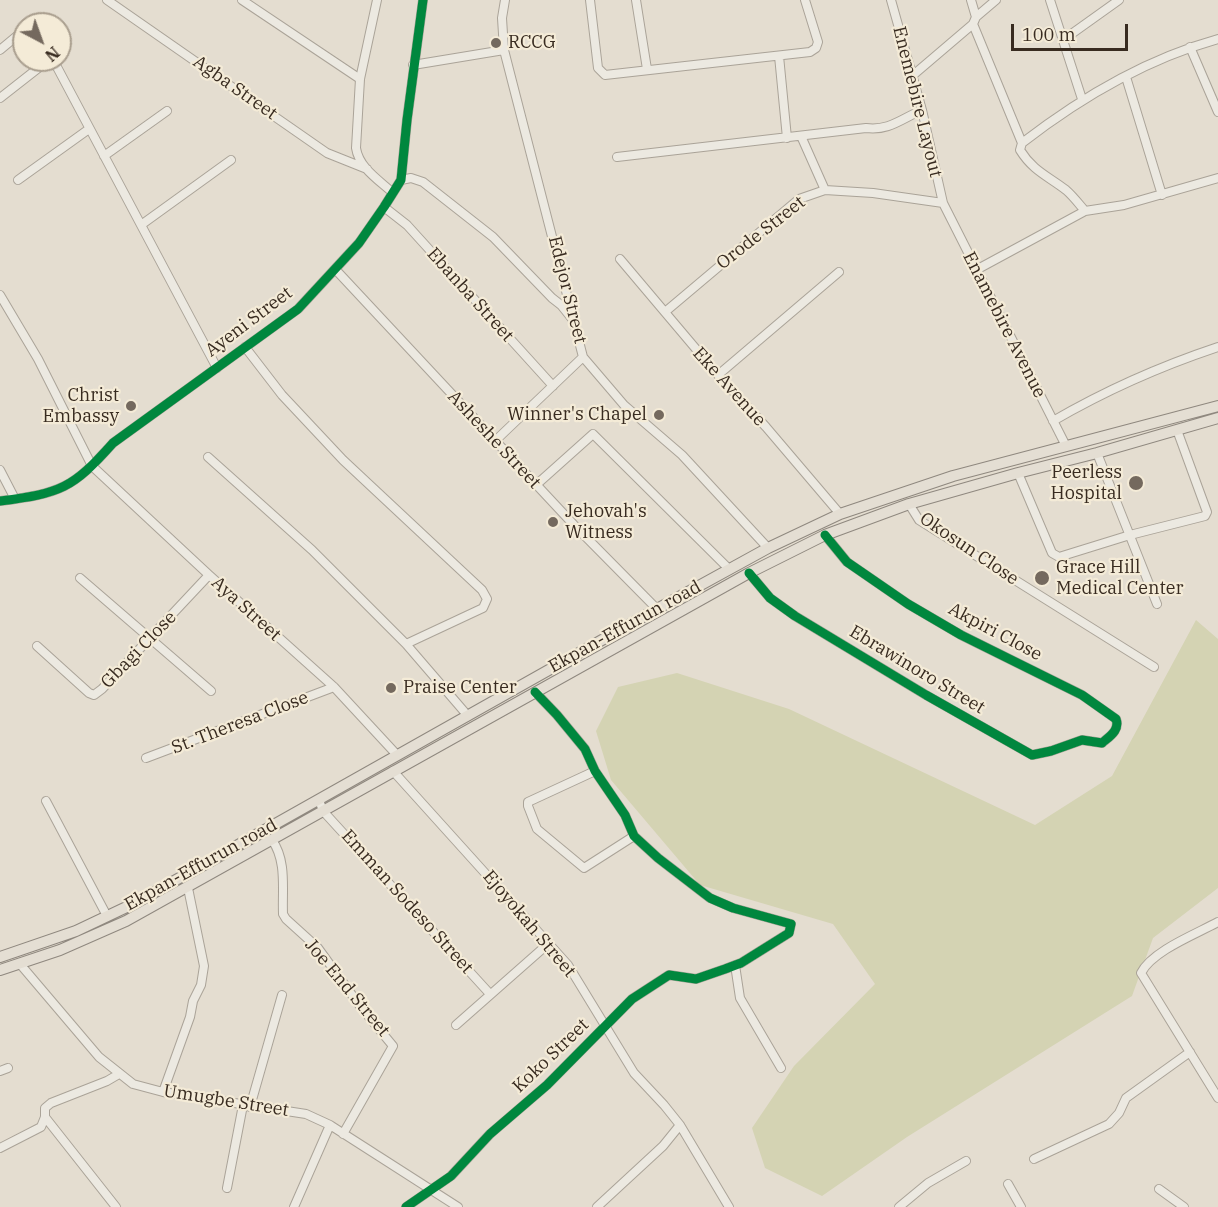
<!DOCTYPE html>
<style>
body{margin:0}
#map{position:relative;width:1218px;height:1207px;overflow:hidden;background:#e4ddd0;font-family:"IBM Plex Serif",serif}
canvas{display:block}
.north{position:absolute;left:12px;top:12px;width:60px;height:60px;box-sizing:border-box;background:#f4ebd7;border:2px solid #a99e8e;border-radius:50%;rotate:139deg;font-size:16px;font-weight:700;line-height:24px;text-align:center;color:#382b20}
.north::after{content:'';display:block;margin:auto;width:21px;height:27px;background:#74695e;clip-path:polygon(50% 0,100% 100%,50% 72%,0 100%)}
.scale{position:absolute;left:1011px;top:24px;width:117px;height:27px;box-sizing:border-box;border:3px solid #382b20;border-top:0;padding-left:8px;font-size:18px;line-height:21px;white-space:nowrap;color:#382b20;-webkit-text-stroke:4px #f4ebd7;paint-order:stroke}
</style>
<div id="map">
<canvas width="1218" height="1207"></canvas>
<div class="north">N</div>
<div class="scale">100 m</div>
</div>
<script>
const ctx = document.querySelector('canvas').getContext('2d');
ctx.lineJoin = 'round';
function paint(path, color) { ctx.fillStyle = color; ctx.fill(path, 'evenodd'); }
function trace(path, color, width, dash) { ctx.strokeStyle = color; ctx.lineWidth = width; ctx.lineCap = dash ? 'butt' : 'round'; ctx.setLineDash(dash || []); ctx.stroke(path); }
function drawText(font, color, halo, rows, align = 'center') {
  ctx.font = font + ' "IBM Plex Serif",serif'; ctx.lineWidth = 4.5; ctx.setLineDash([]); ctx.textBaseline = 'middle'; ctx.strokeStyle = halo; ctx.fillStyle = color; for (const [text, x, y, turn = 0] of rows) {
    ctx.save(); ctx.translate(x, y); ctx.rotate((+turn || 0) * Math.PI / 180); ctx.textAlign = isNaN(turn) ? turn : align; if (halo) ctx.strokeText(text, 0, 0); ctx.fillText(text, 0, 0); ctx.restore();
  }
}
paint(new Path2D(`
 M1196,620L1218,639V888L1153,938L1132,996L907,1137L822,1196L765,1168L752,1128L794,1066L875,984L833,924L700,885L611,780L596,731L618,687L677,673L789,709L1035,825L1112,776Z`), '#d4d3b3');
const minor = new Path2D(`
 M107,0L327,153L367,169
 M242,0L360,79
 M377,0L360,79L356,148C359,168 379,180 393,193
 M505,0L502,18L504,50L583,357L624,405L682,455L768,548
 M590,0L598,68L605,75L810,52L816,48L818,42L805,0
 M636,0L647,69
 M891,0L922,110L943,203L1066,446
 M971,0L976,17
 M1050,0L1082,99
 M973,24L1022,143L1020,150C1033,171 1048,176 1066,190C1073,196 1079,204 1085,211
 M1063,40L1119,0
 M1190,47L1218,112
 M0,50L24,30
 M779,56L787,138
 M413,65L504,50
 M912,76L973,24L976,17L996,0
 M1126,77L1162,195
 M0,98L46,62L51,63L57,67L217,368
 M801,136L825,190
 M1022,143C1080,98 1146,59 1218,39
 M104,156L167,111
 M617,157L866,128C889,131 901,119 922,110
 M18,180L89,129
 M401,180L411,178L423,182L493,237L552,298L561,305L573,320
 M384,207L407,225L553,386
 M141,225L231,160
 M620,259L718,375L766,427L840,514
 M335,269L574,525L657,609
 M976,270L1085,211L1124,205L1218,178
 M0,295L38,359L92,466L209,575L334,687L397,755
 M665,312L799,199L825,190L873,193L943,203
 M245,347L282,395L343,460L482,590L487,599L483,608L406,644
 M718,375L839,272
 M1053,421C1108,389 1158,367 1218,347
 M495,441L583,357
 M1097,453L1157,604
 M208,457L312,550L406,644L468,716
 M0,470L15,499
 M1018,473L1052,553L1059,557L1130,535L1205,516L1207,512L1177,430
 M536,485L593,434L729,569
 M0,501C61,493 72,489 113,443L298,309L359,243L384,207L401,180L407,120L423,0
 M909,504L919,520L1154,667
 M749,573L770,598L795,616L926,695L1032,755L1051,751L1082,740L1102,743C1110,736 1120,730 1116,719L1082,695L961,635L908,604L847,562L825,535
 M80,578L211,691
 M37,646L89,693L94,695L102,689L209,575
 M146,758L334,687
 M393,771L568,965L634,1073L664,1105L680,1125L729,1207
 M595,771L528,802V806L537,829L584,868L634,836
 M319,800L323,811L490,994
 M46,801L107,916
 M272,840C287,861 282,889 283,914L286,919L318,948L360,1006L393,1046L343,1134
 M1218,922C1196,934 1152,951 1141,973L1218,1098
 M20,964L99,1057L133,1084L163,1092L306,1114L330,1125L458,1207
 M735,965L740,998L781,1068
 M456,1025L549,943
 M0,1071L8,1068
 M163,1092L190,1017L193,1001L201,985L204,966L188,888
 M250,1107L282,995
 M45,1117L116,1207
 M0,1148L41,1127L45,1117V1108L51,1103L107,1081L119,1074
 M1034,1159L1109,1124L1119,1113L1126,1098L1190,1052
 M1008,1184L1021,1207
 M227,1188L243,1105
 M1159,1189L1184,1207
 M294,1207L330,1125
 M406,1207L451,1176L490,1134L547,1085L632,999L669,975L696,979L725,969L741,963L789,933L791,924L733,908L710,898L658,858L634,836L625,815L595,771L585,749L557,715L535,692
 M597,1207L663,1146L680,1125
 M899,1207L928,1183L966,1161`);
const major = new Path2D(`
 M0,957L76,931L135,903L657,609L768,548L840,514L953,476L1218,406
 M0,970L60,950L126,921L749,573L825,535L909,504L1018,473L1097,453L1218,418`);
trace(minor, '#aaa398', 10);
trace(major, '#8f887f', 12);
trace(minor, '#ece9e1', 8);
trace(major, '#e4ded3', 10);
trace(new Path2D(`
 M0,501C61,493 72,489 113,443L298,309L359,243L384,207L401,180L407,120L423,0
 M749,573L770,598L795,616L926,695L1032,755L1051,751L1082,740L1102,743C1110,736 1120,730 1116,719L1082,695L961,635L908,604L847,562L825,535
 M406,1207L451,1176L490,1134L547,1085L632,999L669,975L696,979L725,969L741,963L789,933L791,924L733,908L710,898L658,858L634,836L625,815L595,771L585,749L557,715L535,692`), '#00873e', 9);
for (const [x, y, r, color] of [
 [496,43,6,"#74695e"],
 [131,406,6,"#74695e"],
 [659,415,6,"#74695e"],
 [1136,483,8,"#74695e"],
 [553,522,6,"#74695e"],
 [1042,578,8,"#74695e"],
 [391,688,6,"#74695e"]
]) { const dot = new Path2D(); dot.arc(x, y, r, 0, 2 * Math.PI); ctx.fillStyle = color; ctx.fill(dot); trace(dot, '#f4ebd7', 2); }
drawText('18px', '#382b20', '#f4ebd7', [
 ["RCCG",508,43],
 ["Christ",119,396,"right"],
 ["Embassy",119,417,"right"],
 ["Winner's Chapel",647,415,"right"],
 ["Peerless",1122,473,"right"],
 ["Hospital",1122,494,"right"],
 ["Jehovah's",565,512],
 ["Witness",565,533],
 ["Grace Hill",1056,568],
 ["Medical Center",1056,589],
 ["Praise Center",403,688]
], 'left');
drawText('18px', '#382b20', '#f4ebd7', [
 ["Agba Street",235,88,35],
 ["Enemebire Layout",917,102,76],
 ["Orode Street",761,233,-38],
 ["Edejor Street",567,290,76],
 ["Ebanba Street",470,295,48],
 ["Ayeni Street",249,322,-37],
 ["Enamebire Avenue",1004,325,63],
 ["Eke Avenue",729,387,48],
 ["Asheshe Street",494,440,47],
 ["Okosun Close",969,549,34],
 ["Aya Street",246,609,42],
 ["Ekpan-Effurun road",625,627,-29],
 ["Akpiri Close",995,632,28],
 ["Gbagi Close",139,650,-46],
 ["Ebrawinoro Street",917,670,31],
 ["St. Theresa Close",240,723,-21],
 ["Ekpan-Effurun road",201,865,-29],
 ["Emman Sodeso Street",407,902,48],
 ["Ejoyokah Street",529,924,50],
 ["Joe End Street",347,988,50],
 ["Koko Street",551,1056,-44],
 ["Umugbe Street",226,1101,9]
]);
</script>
